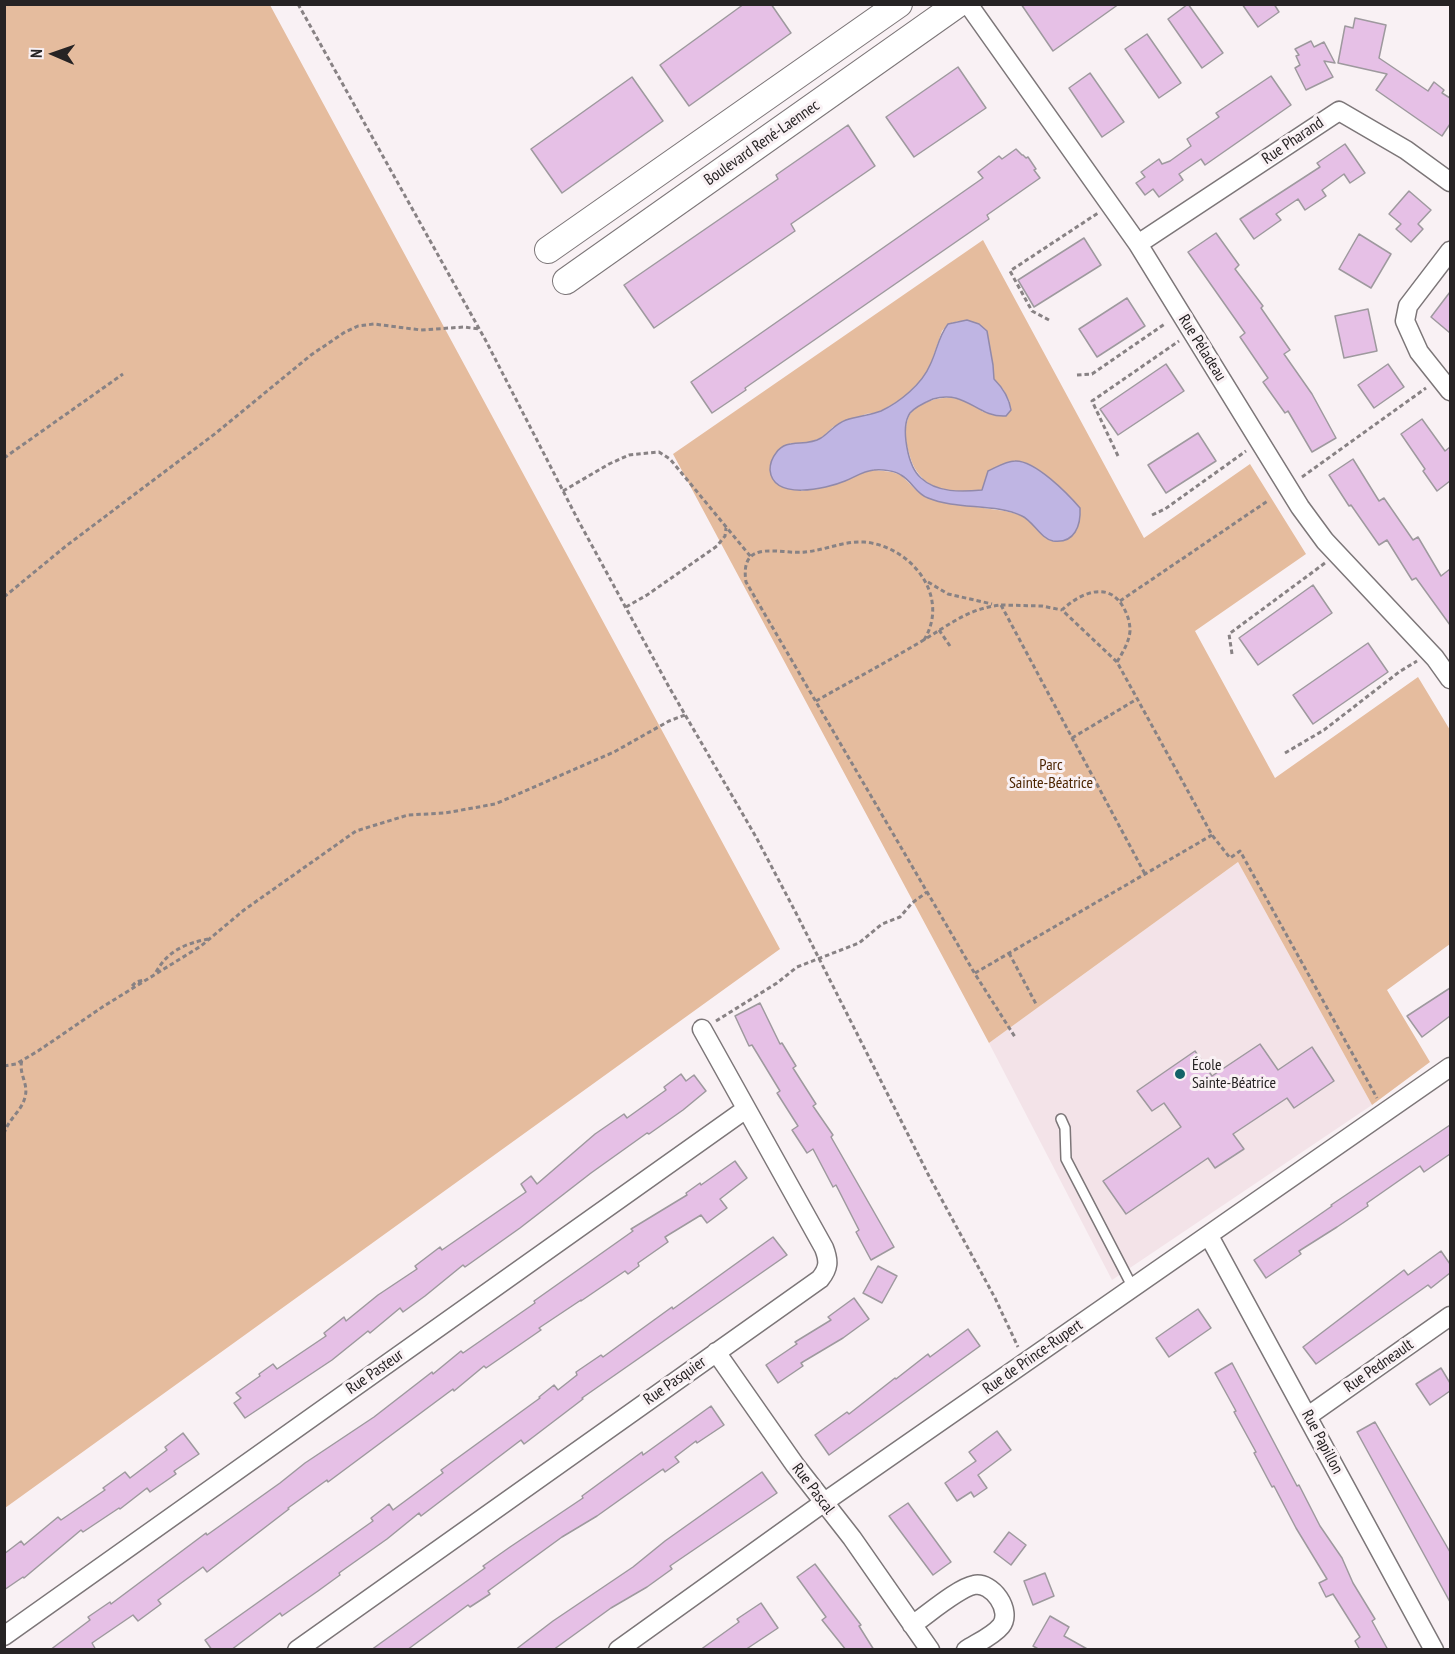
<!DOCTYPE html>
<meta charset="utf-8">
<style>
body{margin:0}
#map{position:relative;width:1455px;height:1654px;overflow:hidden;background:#f9f1f4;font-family:"PT Sans Narrow",sans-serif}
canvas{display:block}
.frame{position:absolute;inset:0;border:6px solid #262324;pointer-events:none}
.north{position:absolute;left:24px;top:24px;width:60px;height:60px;-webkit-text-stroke:4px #f9f1f4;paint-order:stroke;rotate:272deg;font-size:16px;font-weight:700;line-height:24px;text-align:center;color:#262324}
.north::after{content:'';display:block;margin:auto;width:21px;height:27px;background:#262324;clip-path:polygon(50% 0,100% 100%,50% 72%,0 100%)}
</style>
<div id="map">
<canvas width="1455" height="1654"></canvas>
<div class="frame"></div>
<div class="north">N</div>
</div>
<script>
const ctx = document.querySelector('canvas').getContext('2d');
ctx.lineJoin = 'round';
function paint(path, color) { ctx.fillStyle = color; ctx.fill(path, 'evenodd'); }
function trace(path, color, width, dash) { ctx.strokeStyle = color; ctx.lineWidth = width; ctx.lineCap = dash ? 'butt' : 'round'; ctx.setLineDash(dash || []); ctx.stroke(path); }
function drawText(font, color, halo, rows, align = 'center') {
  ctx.font = font + ' "PT Sans Narrow",sans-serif'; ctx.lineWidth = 6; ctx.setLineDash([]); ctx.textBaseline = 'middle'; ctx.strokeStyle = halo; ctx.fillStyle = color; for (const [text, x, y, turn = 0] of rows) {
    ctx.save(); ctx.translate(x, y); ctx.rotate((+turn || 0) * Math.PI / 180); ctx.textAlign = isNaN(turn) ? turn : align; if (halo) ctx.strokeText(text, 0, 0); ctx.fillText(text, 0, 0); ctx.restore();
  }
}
paint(new Path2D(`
 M1238,862L1372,1105L1112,1280L989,1043Z`), '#f3e3e8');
paint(new Path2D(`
 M5,4L270,5L780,949L5,1508Z
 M983,240L1144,538L1250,464L1306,554L1195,631L1275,778L1418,677L1450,730V944L1387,990L1430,1062L1372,1105L1238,862L989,1043L673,454ZM959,321L987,331L993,365L994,379L1003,389L1010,402L983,412C965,397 944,393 923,404C918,406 911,411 909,416C904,428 905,440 909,453C918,490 948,494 982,490L988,471L1015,461L1031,466L1043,535L1031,521L1021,515L1005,511L940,502L917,491L901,475L892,472L875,470L860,473L845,481L801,491L790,443H807L821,438L833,427L866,414L880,412L904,397L923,378L930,366L942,331L948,324Z`), '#e5bc9e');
const water = new Path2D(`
 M967,320L979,324L987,331L993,365L994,379C1003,388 1009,397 1011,410L1006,416C977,418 966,389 933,399C926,402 915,407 910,413C900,428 908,467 921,478C937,493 962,492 982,490L988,471C995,468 1006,461 1015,461C1035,460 1068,494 1080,508C1081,525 1075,544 1053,541C1041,539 1033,521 1022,516C995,503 957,510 928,498C916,494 912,481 901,475C895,471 882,469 874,470C863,471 855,477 845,481C826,489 773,501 770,470C770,463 772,458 776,453C787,437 805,448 821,438C830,432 835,424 846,420C858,416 871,415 881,411C900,402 922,384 930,365C937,351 938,337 948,324Z`);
paint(water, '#bfb5e3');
trace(water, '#9189aa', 1.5);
const building = new Path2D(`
 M744,4H771L791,33L689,106L660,65Z
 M1021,4H1119L1053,51Z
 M1188,4L1223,53L1202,68L1168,19Z
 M1242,4H1274L1279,12L1258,27Z
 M1355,18L1386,25L1379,58L1428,91L1434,82L1444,90L1442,93L1450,98V124L1442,136L1376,90L1387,74L1338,63L1345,26L1353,28Z
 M1147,34L1181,83L1159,98L1125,49Z
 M1311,41L1314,47L1324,42L1335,63L1324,61L1333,77L1306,90L1295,68L1300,65L1296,56L1299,55L1295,49Z
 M958,67L986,108L914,157L886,117Z
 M1090,73L1124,122L1102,137L1069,88Z
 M1271,76L1291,105L1205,165L1201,159L1179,174L1183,180L1159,197L1153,189L1145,195L1136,183L1145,177L1141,172L1159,159L1162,164L1170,161L1191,146L1187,139L1219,117L1216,113Z
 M632,77L663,121L562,193L531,149Z
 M848,125L875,166L791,224L795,231L654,328L624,285L778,179L776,175Z
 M1345,144L1365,173L1350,183L1344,174L1322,190L1326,196L1305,210L1298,199L1276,214L1281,220L1254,239L1240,219L1320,167L1317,163Z
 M1016,149L1022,155H1023L1026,158L1028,157L1036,169L1034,170L1040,178L987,215L989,219L745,388L746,390L712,413L691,382L983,178L978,172L999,156L1002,159Z
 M1409,191L1431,210L1418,224L1423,229L1411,242L1396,229L1401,224L1389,214Z
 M1216,233L1239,265L1235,269L1263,306L1261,308L1290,350L1284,354L1312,394L1336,438L1312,452L1288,411L1285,413L1263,382L1268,378L1240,337L1245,333L1188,252Z
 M1359,234L1391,254L1371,288L1339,269Z
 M1084,238L1101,265L1034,307L1018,280Z
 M1450,292V333L1431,317Z
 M1127,298L1145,326L1097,357L1079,329Z
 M1368,309L1377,351L1344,358L1335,316Z
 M1166,364L1184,391L1118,435L1100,409Z
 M1388,364L1404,387L1374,408L1358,385Z
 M1422,419L1445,451L1450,447V481L1437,491L1423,471L1425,469L1401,434Z
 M1198,433L1216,461L1166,493L1148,465Z
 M1353,459L1379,501L1384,498L1413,540L1418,537L1441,576L1450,569V625L1416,578L1412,580L1387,540L1379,545L1351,505L1349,506L1329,475Z
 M1313,585L1332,613L1258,665L1239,638Z
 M1368,643L1388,672L1313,724L1293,695Z
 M1450,988V1016L1422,1037L1407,1016Z
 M760,1003L780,1044L782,1043L796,1066L793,1068L816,1104L813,1106L833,1135L831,1137L894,1247L871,1260L856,1232L859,1230L836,1185L833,1187L813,1149L807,1153L792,1130L798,1126L777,1093L780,1091L752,1045L749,1046L735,1016Z
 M1260,1044L1278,1070L1312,1047L1334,1081L1294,1108L1287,1098L1233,1134L1244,1149L1215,1168L1208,1158L1126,1214L1103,1181L1181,1127L1164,1103L1152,1111L1137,1091L1195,1051L1212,1076Z
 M681,1074L686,1081L694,1075L706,1091L683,1110L649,1134L647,1133L591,1173L520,1228L465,1267L463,1265L425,1296L403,1312L400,1308L370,1333L368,1331L332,1360L245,1418L234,1403L241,1398L236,1393L260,1376L259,1374L273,1364L277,1369L326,1336L324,1333L344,1317L346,1321L378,1295L417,1269L415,1266L440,1247L442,1250L526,1192L521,1184L531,1176L537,1184L595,1134L624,1114L627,1118L666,1090L664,1087Z
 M1450,1125V1154L1424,1172L1420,1166L1367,1203L1368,1206L1337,1227L1299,1251L1301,1254L1266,1278L1254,1260L1332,1206L1331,1205Z
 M735,1161L747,1178L720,1199L727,1208L707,1223L701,1215L665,1237L668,1242L638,1263L639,1266L628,1274L625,1271L581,1301V1300L539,1328L541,1330L486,1368L484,1366L454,1391L453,1389L328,1482L327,1480L288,1508L289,1509L207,1572L203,1567L158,1600L161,1604L138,1621L133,1615L92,1643L96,1650H50L90,1620L88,1617L110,1602L111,1604L206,1533L207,1535L280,1483L305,1463L374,1417L432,1372L433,1374L461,1351L463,1353L535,1303L534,1301L633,1231L631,1229L687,1195L686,1193L700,1183L701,1185Z
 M773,1237L787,1255L582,1398L583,1399L524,1444L521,1440L421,1516L419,1513L387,1539L339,1573L340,1575L318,1591L282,1616L280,1613L231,1650H212L205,1640L373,1521L371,1518L389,1504L393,1510L443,1473L441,1470L540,1398L539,1397L554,1385L558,1390L577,1375L576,1372L601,1355L603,1357L672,1307L673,1309Z
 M1441,1251L1450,1264V1273L1431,1288L1428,1285L1316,1364L1303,1347L1404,1270L1408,1275Z
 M878,1266L897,1276L882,1303L863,1293Z
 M854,1298L869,1319L843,1338L801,1363L803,1366L778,1383L766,1365L797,1344L795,1342L831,1320L828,1317Z
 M1198,1309L1211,1328L1169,1357L1156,1338Z
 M968,1329L980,1346L829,1455L815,1435L847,1412L849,1414L895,1378L896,1379L928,1354L930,1357Z
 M1232,1363L1297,1486L1299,1485L1320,1526L1342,1558L1353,1583L1375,1619L1372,1621L1388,1650H1360L1355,1641L1360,1637L1333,1594L1326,1597L1319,1583L1327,1579L1296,1528L1274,1486L1272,1487L1254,1453L1256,1452L1234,1412L1236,1411L1215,1373Z
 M1441,1368L1450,1383V1391L1430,1405L1416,1384Z
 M711,1406L724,1425L697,1443L696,1441L675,1457L679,1462L665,1472L663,1469L597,1516L562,1537L488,1591L490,1594L470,1607L468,1605L407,1650H371L485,1568L483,1566L510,1547L583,1498L582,1496L642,1452L643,1455Z
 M1375,1422L1450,1552V1602L1357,1432Z
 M997,1431L1011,1450L978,1475L987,1488L974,1497L971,1492L957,1501L945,1483L976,1461L969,1452Z
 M183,1433L199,1454L174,1471L176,1474L150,1492L147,1488L120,1509L119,1508L83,1532L81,1530L24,1578L23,1577L4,1590V1554L21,1541L24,1545L58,1517L61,1520L105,1490L103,1488L125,1472L130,1478L167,1450L165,1447Z
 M762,1472L777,1493L670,1566L672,1569L647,1587L611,1608L553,1650H515L553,1621L633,1567L665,1541Z
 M908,1503L951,1562L933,1575L889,1516Z
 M1009,1532L1026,1545L1011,1565L994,1552Z
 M815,1564L861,1625L859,1626L874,1650H846L822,1620L826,1617L797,1577Z
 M1045,1573L1054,1596L1033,1605L1024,1581Z
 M761,1603L778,1628L745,1650H700L739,1622L737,1619Z
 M1050,1616L1069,1627L1064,1636L1089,1650H1040L1033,1646Z`);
paint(building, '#e6c0e6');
trace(building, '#9e999e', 1.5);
const lane = new Path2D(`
 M1061,1119L1065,1128L1066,1159L1133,1288`);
const street = new Path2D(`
 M968,4L1138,244L1300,507L1325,541L1435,658L1450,679
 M1138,244L1339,111L1406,150L1450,182
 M1450,251L1408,306L1405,321L1419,352L1450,391
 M1209,1236L1434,1650
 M716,1352L795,1465L852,1538L930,1650
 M1308,1416L1450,1316
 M912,1625C927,1615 958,1588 974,1585C992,1581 1013,1611 1001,1626C993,1636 977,1643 966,1650
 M4,1636L746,1109
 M297,1650L820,1279C829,1268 829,1261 824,1248L702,1029
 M618,1650L823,1503L1450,1067`);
const secondary = new Path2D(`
 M548,250L899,4
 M566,281L958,4`);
trace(lane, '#7c7678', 12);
trace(street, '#7c7678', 21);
trace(secondary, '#7c7678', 28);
trace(new Path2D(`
 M298,4L486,341L578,520L669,687L756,837L796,913L929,1176L995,1298L1018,1347
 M1049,320L1032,311L1010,271L1098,213
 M1077,375L1092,374L1166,323
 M1118,456L1092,401L1179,341
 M4,458L123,374
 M1302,477L1426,388
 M563,491L609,464L629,455L659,452L670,459L751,557
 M1152,515L1165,509L1246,451
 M928,582L948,594L992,604
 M4,597L66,546L216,433L311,355L345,332L358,326L374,324L421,330L464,327L479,329
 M1120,601L1269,500
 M1001,605L1145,874
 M1001,605L1042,606L1062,610
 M626,607L647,595L717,546L725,536L726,528
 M939,630L950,646
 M924,640C951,596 911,546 864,542C843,541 826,550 805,552C781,555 739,537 746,582L975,974L1015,1037
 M1232,654L1229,634L1325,563
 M1117,662C1123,652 1129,642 1130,631C1130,621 1127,613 1122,605C1106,580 1078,595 1062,610L1117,662L1212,835L1230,858L1240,851L1377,1098
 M816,701C851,681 887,662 922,641C949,625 969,608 1001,605
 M1072,738L1137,699
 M1285,753L1324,730L1399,672L1417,661
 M1009,953L1036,1004
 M156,972C168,951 184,944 208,939
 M975,973L1212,835
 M132,986L136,982L144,980
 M716,1021L777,983L797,967L859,943L882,924L900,917L912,903L927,892
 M4,1066L16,1064L38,1051L104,1006L201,946L244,910L356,831L408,815L445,813L495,804L614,752L669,721L685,715
 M4,1134C8,1119 22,1111 25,1097C29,1083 18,1074 22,1060`), '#888284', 3, [4.5, 3]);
trace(lane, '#fff', 9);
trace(street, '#fff', 18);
trace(secondary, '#fff', 26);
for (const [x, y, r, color] of [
 [1180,1074,6,"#126268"]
]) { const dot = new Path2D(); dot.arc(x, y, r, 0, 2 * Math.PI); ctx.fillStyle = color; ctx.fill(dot); trace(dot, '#f9f1f4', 2); }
drawText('16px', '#262324', '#f9f1f4', [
 ["Rue Pharand",1293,141,-34],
 ["Boulevard René-Laennec",762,143,-35],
 ["Rue Péladeau",1202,348,58],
 ["Rue de Prince-Rupert",1033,1357,-35],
 ["Rue Pedneault",1379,1366,-35],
 ["Rue Pasteur",375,1372,-35],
 ["Rue Pasquier",675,1381,-35],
 ["Rue Papillon",1322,1442,62],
 ["Rue Pascal",813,1489,53]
]);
drawText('16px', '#4b2400', '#f9f1f4', [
 ["Parc",1051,765],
 ["Sainte-Béatrice",1051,783]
]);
drawText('16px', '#262324', '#f9f1f4', [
 ["École",1192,1065],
 ["Sainte-Béatrice",1192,1083]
], 'left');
</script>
